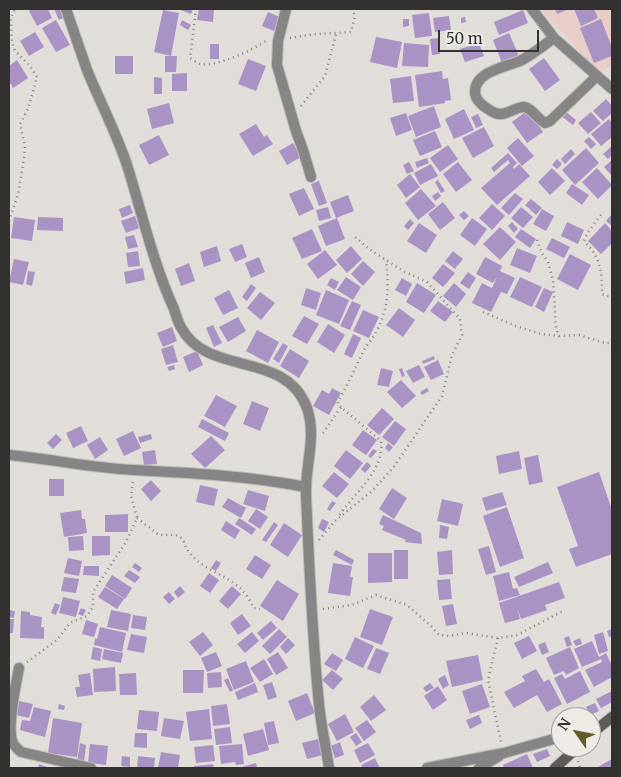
<!DOCTYPE html>
<style>
body{margin:0}
#map{position:relative;width:621px;height:777px;overflow:hidden;background:#e1ddd9;font-family:Merriweather,serif}
canvas{display:block}
.frame{position:absolute;inset:0;border:10px solid #32312f;pointer-events:none}
.north{position:absolute;left:551px;top:707px;width:50px;height:50px;box-sizing:border-box;background:#eeeae6;border:1px solid #a3a09d;border-radius:50%;rotate:303deg;font-size:14px;font-weight:700;line-height:20px;text-align:center;color:#32312f}
.north::after{content:'';display:block;margin:auto;width:18px;height:22px;background:#615b27;clip-path:polygon(50% 0,100% 100%,50% 72%,0 100%)}
.scale{position:absolute;left:438px;top:30px;width:101px;height:22px;box-sizing:border-box;border:2px solid #32312f;border-top:0;padding-left:6px;font-size:15px;line-height:18px;white-space:nowrap;color:#32312f;-webkit-text-stroke:4px #eeeae6;paint-order:stroke}
</style>
<div id="map">
<canvas width="621" height="777"></canvas>
<div class="frame"></div>
<div class="north">N</div>
<div class="scale">50 m</div>
</div>
<script>
const ctx = document.querySelector('canvas').getContext('2d');
ctx.lineJoin = 'round';
function paint(path, color) { ctx.fillStyle = color; ctx.fill(path, 'evenodd'); }
function trace(path, color, width, dash) { ctx.strokeStyle = color; ctx.lineWidth = width; ctx.lineCap = dash ? 'butt' : 'round'; ctx.setLineDash(dash || []); ctx.stroke(path); }
paint(new Path2D(`
 M540,9H612V65L599,72Z`), '#e8cdc9');
paint(new Path2D(`
 M33,9H48L52,18L37,26L29,11Z
 M54,9H63L66,17L59,20Z
 M178,9H193L191,14Z
 M199,9H214L213,22L197,20Z
 M555,9H569L557,14Z
 M574,9H594L598,18L581,26Z
 M163,10L179,13L171,56L154,52Z
 M523,10L528,23L499,35L494,22Z
 M268,12L280,17L274,31L262,26Z
 M429,13L432,36L415,38L412,15Z
 M449,16L451,30L435,32L433,18Z
 M465,17L466,22L461,23V18Z
 M403,19H409V26L403,27Z
 M601,19L612,48V56L594,63L580,28Z
 M56,20L70,45L56,52L42,28Z
 M182,20L191,25L188,30L180,25Z
 M35,32L44,47L29,56L20,41Z
 M509,33L519,56L502,63L493,40Z
 M376,37L402,42L397,68L370,62Z
 M438,38L440,54L432,55L430,39Z
 M404,43L429,45L428,67L402,66Z
 M479,43L484,56L465,62L460,49Z
 M210,44H219V59H210Z
 M115,56H133V74H115Z
 M165,56H177L176,72H165Z
 M544,58L560,80L545,91L529,69Z
 M248,59L266,66L256,91L238,84Z
 M17,60L28,78L13,88L9,81V66Z
 M442,71L443,79L448,78L451,100L445,101V103L419,107L415,75Z
 M187,73V91H172V74Z
 M411,76L414,101L393,103L390,79Z
 M154,77L162,78V94H154Z
 M606,99L612,106V113L603,121L593,111Z
 M169,103L174,123L152,129L147,109Z
 M434,106L441,127L416,137L408,116Z
 M464,109L474,130L454,139L445,119Z
 M528,110L543,132L527,143L512,122Z
 M565,111L576,120L573,125L561,116Z
 M591,112L601,123L588,134L578,123Z
 M406,113L412,130L396,136L390,118Z
 M478,114L483,125L476,128L471,117Z
 M609,119L612,123V137L601,146L591,134Z
 M256,124L264,137L267,135L273,144L253,156L239,134Z
 M484,127L494,146L473,158L462,138Z
 M435,131L442,147L420,156L413,140Z
 M159,135L169,155L149,165L139,145Z
 M589,137L596,144L591,149L584,141Z
 M518,138L534,156L522,166L507,148Z
 M293,143L301,157L287,165L279,151Z
 M448,145L458,159L440,172L430,158Z
 M612,146V155L608,159L603,154Z
 M586,148L599,163L575,185L562,170Z
 M571,149L575,154L565,164L561,159Z
 M508,153L517,163L513,167L514,169L519,164L530,176L497,205L481,188L510,163L508,160L494,172L491,168Z
 M427,158L429,163L417,168L415,162Z
 M557,159L562,164L557,169L552,165Z
 M612,160V176L604,167Z
 M409,162L414,171L407,174L403,165Z
 M458,162L472,180L456,192L443,174Z
 M431,164L438,176L420,185L414,173Z
 M552,168L565,181L550,195L538,182Z
 M597,168L612,185L598,199L582,182Z
 M410,174L420,187L406,198L397,185Z
 M438,180L445,191L441,193L435,182Z
 M319,181L327,203L319,206L311,184Z
 M572,184L589,195L582,205L566,193Z
 M304,188L314,209L299,216L289,194Z
 M421,189L436,206L418,220L405,203Z
 M438,192L441,196L435,201L432,196Z
 M515,193L523,199L509,215L501,208Z
 M348,195L354,211L336,218L330,202Z
 M531,199L542,208L536,215L525,205Z
 M443,202L455,218L440,230L428,214Z
 M492,204L505,216L492,230L479,218Z
 M130,205L133,213L122,218L119,209Z
 M328,207L331,218L319,221L316,210Z
 M521,207L533,217L523,228L511,218Z
 M542,209L554,216L546,231L533,224Z
 M464,211L469,216L464,220L459,215Z
 M612,214V226L606,221Z
 M135,216L139,228L126,233L121,221Z
 M14,217L35,220L32,241L11,238Z
 M38,217L63,218V231L37,230Z
 M337,218L345,239L326,246L318,226Z
 M472,218L487,229L475,246L460,235Z
 M410,219L414,223L408,230L404,226Z
 M512,222L518,229L514,233L508,226Z
 M567,222L584,230L578,244L561,236Z
 M419,223L437,235L426,253L407,241Z
 M605,223L612,231V243L601,254L588,241Z
 M500,227L516,242L500,260L483,244Z
 M312,229L322,251L302,259L292,238Z
 M521,229L536,239L530,248L515,237Z
 M134,235L138,247L128,249L125,237Z
 M552,238L570,247L564,258L546,249Z
 M242,244L247,257L235,262L229,249Z
 M217,246L221,261L204,267L200,252Z
 M351,246L362,259L347,273L336,260Z
 M517,248L537,256L530,273L510,265Z
 M325,250L337,265L318,279L307,264Z
 M138,251L140,266L128,267L126,253Z
 M453,251L463,259L455,269L445,261Z
 M570,254L591,265L578,290L557,279Z
 M259,257L265,272L251,278L245,263Z
 M485,257L502,266L500,271L515,278L507,294L501,292L491,312L472,303L482,283L492,288L497,277L493,283L476,274Z
 M14,259L29,262L23,285L9,282Z
 M363,261L375,272L363,286L351,274Z
 M189,263L195,281L181,286L175,269Z
 M443,264L455,273L443,287L432,278Z
 M143,268L145,280L126,284L124,272Z
 M28,271L35,272L32,286L26,284Z
 M468,272L476,278L469,289L460,283Z
 M346,277L361,287L353,300L337,290Z
 M520,277L542,287L532,307L510,297Z
 M331,278L339,282L335,290L327,285Z
 M402,278L412,284L406,296L395,290Z
 M417,283L436,295L424,313L406,302Z
 M454,283L466,294L456,307L443,296Z
 M251,284L256,288L247,301L242,297Z
 M306,288L321,293L316,310L301,305Z
 M544,288L553,292L544,312L535,307Z
 M229,290L238,308L223,315L214,298Z
 M326,290L349,300L339,324L316,315Z
 M260,292L275,303L261,320L247,308Z
 M352,301L361,305L350,330L340,326Z
 M438,301L453,312L445,322L430,311Z
 M399,308L415,320L403,337L386,325Z
 M363,310L379,317L369,338L353,331Z
 M304,316L319,324L307,344L292,336Z
 M238,317L246,331L228,342L219,327Z
 M328,324L345,335L334,353L317,342Z
 M213,325L222,343L214,347L206,328Z
 M172,327L177,341L163,347L157,333Z
 M257,330L279,342L268,363L246,351Z
 M353,334L361,338L352,358L344,354Z
 M283,343L288,346L279,363L273,359Z
 M173,345L178,362L166,365L161,349Z
 M290,349L309,361L299,378L280,366Z
 M197,351L203,365L189,372L183,357Z
 M434,356L435,359L423,364L422,361Z
 M438,360L444,374L431,380L424,367Z
 M174,365L175,369L169,371L167,367Z
 M419,365L425,377L413,383L406,371Z
 M381,368L393,371L389,387L377,385Z
 M402,368L405,376L402,377L399,369Z
 M401,380L416,396L402,408L387,392Z
 M332,388L341,393L329,415L313,406L322,390L329,394Z
 M427,388L429,391L422,395L420,392Z
 M216,395L237,406L225,427L204,416Z
 M252,401L269,408L260,431L243,424Z
 M382,408L394,419L379,435L367,425Z
 M202,419L229,433L225,441L198,427Z
 M395,421L406,429L394,446L382,437Z
 M81,426L88,441L73,448L66,433Z
 M363,430L377,440L366,455L352,445Z
 M133,431L141,448L124,456L116,439Z
 M56,434L62,440L53,449L47,443Z
 M151,434L152,439L140,443L138,437Z
 M211,436L225,450L205,468L191,454Z
 M100,437L108,450L95,459L87,445Z
 M388,443L393,447L389,452L385,448Z
 M373,449L377,451L371,458L368,456Z
 M155,450L157,464L144,465L142,452Z
 M346,450L363,463L350,479L334,466Z
 M519,451L522,469L499,474L496,456Z
 M538,455L543,482L529,485L524,458Z
 M367,462L371,466L365,473L361,469Z
 M334,472L349,484L337,498L322,486Z
 M599,472L612,510V554L576,567L569,549L578,546L557,487Z
 M49,479H64V496H49Z
 M151,480L161,491L151,501L141,489Z
 M200,485L218,489L214,506L196,502Z
 M392,488L407,498L394,519L379,509Z
 M248,490L269,496L265,511L243,504Z
 M502,492L507,505L486,511L482,498Z
 M228,498L246,508L241,518L222,507Z
 M442,499L463,504L458,526L437,521Z
 M332,501L336,503L330,511L327,509Z
 M507,507L524,558L500,567L483,516Z
 M256,509L268,517L260,529L248,521Z
 M81,510L82,519H85L87,533L64,537L60,513Z
 M128,514V532H105V515Z
 M383,515L421,533L422,544L405,542L406,540L382,530L384,526L379,524Z
 M239,518L256,529L252,535L235,524Z
 M322,519L329,522L324,532L318,528Z
 M226,521L240,530L235,539L221,530Z
 M274,522L278,525L266,542L262,540Z
 M284,523L302,535L288,557L270,545Z
 M440,525L449,527L447,539L439,538Z
 M83,536L84,550L69,551L68,537Z
 M92,536H110V555L92,556Z
 M489,546L496,572L486,575L478,549Z
 M336,550L354,560L352,565L333,555Z
 M394,550H408V579H394Z
 M452,550L453,574L439,575L437,552Z
 M368,553H392V582L368,583Z
 M255,555L271,565L262,579L246,569Z
 M68,558L82,561L79,576L64,573Z
 M216,560L221,563L216,571L211,568Z
 M548,562L553,573L519,587L514,577Z
 M135,563L142,568L139,572L132,567Z
 M333,563L352,566L350,577H353L350,596L328,593Z
 M84,566H99V576L83,575Z
 M129,570L140,577L135,583L124,576Z
 M509,572L513,589L517,588L520,595L499,601L493,576Z
 M209,573L219,580L210,593L200,586Z
 M112,575L132,588L125,599L105,586Z
 M64,577L79,579L76,593L61,591Z
 M450,579L452,599L439,600L437,580Z
 M277,580L299,594L283,621L260,606Z
 M559,582L565,598L545,605L547,610L521,619L517,608L520,619L505,623L499,603Z
 M180,586L185,592L178,598L174,592Z
 M232,586L241,594L228,609L219,601Z
 M105,587L124,599L117,609L98,597Z
 M169,592L175,599L169,604L163,597Z
 M63,597L80,601L76,617L59,613Z
 M55,603L60,605L56,615L51,613Z
 M453,604L457,624L446,626L442,606Z
 M81,608L86,610L83,616L78,614Z
 M370,609L393,617L382,645L360,637Z
 M9,610L15,611L14,618L9,617Z
 M111,610L131,614L128,631L107,627Z
 M21,611L30,612V615L42,617L41,627H44V639L20,638Z
 M242,614L251,626L238,635L230,623Z
 M133,615L147,617L145,630L131,628Z
 M9,619H14L13,633H9Z
 M86,620L98,624L94,637L82,634Z
 M271,621L277,628L263,640L257,633Z
 M100,627L126,633L122,652L94,645L95,638L97,639Z
 M279,629L287,637L270,654L262,646Z
 M612,629V636L609,637L607,631Z
 M203,632L213,645L200,656L189,642Z
 M252,632L259,641L245,653L237,644Z
 M603,632L608,651L599,654L594,635Z
 M131,634L147,637L144,653L127,650Z
 M529,636L537,651L522,659L514,643Z
 M569,636L572,645L567,647L564,638Z
 M355,637L374,646L363,668L345,659Z
 M288,638L295,645L286,654L280,647Z
 M580,638L582,644L576,646L573,641Z
 M592,641L599,657L606,653L612,666V677L594,687L585,670L602,662L601,659L582,667L574,649Z
 M545,642L549,652L542,655L538,645Z
 M93,647L102,649L100,661L91,659Z
 M570,647L579,668L566,675L564,671L554,675L546,658Z
 M376,648L389,653L380,674L367,669Z
 M104,649L123,653L121,663L102,659Z
 M216,652L222,666L207,672L201,658Z
 M278,652L288,668L276,675L267,659Z
 M332,653L343,660L336,671L324,664Z
 M478,655L483,680L452,687L446,661Z
 M264,659L273,674L260,682L250,668Z
 M246,661L254,682L234,690L226,669Z
 M115,667L116,691L94,692L93,669Z
 M536,669L544,682L549,679L562,704L547,712L537,695L514,708L504,692L525,681L522,676Z
 M183,670H204L203,693H183Z
 M332,670L343,679L333,690L322,680Z
 M580,671L590,692L567,704L554,678L562,674L565,679Z
 M221,672L222,687L208,688L207,673Z
 M90,673L93,695L77,697L75,687H80L78,675Z
 M136,673L137,695H120L119,674Z
 M445,675L449,685L443,689L438,679Z
 M228,678L233,690L230,692L224,680Z
 M272,682L277,697L268,700L263,685Z
 M255,683L258,692L238,700L235,692Z
 M430,683L434,688L426,692L423,688Z
 M482,684L490,707L470,714L462,691Z
 M438,686L447,700L433,710L424,696Z
 M612,691V702L601,708L596,699Z
 M307,693L315,713L296,721L288,701Z
 M374,695L386,710L371,721L360,707Z
 M19,701L33,704L29,718L16,715Z
 M595,703L599,711L590,715L586,707Z
 M59,704L65,706L64,710L58,709Z
 M227,704L230,724L213,726L211,706Z
 M34,707L51,711L45,737L20,730L22,720L30,721Z
 M209,709L212,739L190,741L186,712Z
 M139,710L159,712L157,731L137,729Z
 M345,714L354,732L337,741L328,724Z
 M479,715L482,723L470,729L466,720Z
 M53,718L82,723L77,757L48,753Z
 M164,718L184,721L180,739L161,736Z
 M367,720L376,732L364,741L355,728Z
 M274,721L279,743L268,745L264,723Z
 M230,727L232,743L216,745L214,729Z
 M263,729L269,750L248,756L243,734Z
 M135,733H147V748L134,747Z
 M356,733L362,742L356,746L350,737Z
 M318,739L323,755L307,759L302,743Z
 M340,742L344,755L335,758L331,746Z
 M80,743L86,745L84,762L77,761Z
 M368,743L375,755L360,763L354,750Z
 M90,744L108,746L106,765L88,763Z
 M242,744L244,764L236,765L235,762L221,764L219,746Z
 M213,745L215,761L196,763L194,747Z
 M547,749L550,756L537,762L533,754Z
 M161,752L180,755L178,768H158Z
 M527,754L533,768H504L503,765Z
 M122,756L130,757V767L121,766Z
 M138,756L155,758L154,768H137Z
 M375,758L380,768H363L361,765Z
 M612,759V768H596Z
 M256,763L257,768H238Z
 M39,764L50,768H38Z
 M213,764L214,768H194V766Z`), '#a993c5');
const minor = new Path2D(`
 M66,9C73,29 80,50 87,70C100,102 116,132 127,165C142,213 153,263 174,309C176,315 178,323 182,329C209,377 286,350 307,408C317,437 305,465 306,494C309,564 312,635 319,704C321,726 326,747 329,768
 M286,9L278,41L277,65L296,131L303,150L311,177
 M532,9L554,38L612,89
 M554,38C544,45 533,54 522,60C507,67 475,71 475,92C475,102 487,109 495,113C506,117 514,107 524,107C530,107 539,120 545,123L550,121L597,76
 M9,455C51,459 93,468 134,470C192,473 249,476 306,487
 M19,668C16,684 6,729 13,743C14,746 18,749 21,752L91,768
 M427,768L504,753L561,737
 M479,768L499,756`);
const secondary = new Path2D(`
 M591,734L612,717
 M555,768L578,747`);
trace(minor, '#bebbb7', 12);
trace(secondary, '#bebbb7', 12);
trace(new Path2D(`
 M196,9L190,58C193,60 197,63 200,64C217,67 253,50 267,40
 M290,38L316,34L351,32L355,16L352,9
 M301,106L325,76L336,34
 M601,215L588,232L584,241C601,258 602,271 602,294L606,296H612
 M9,221L18,194L24,158L25,146L20,124L28,109L37,77L30,66L15,51L12,43L11,18L15,9
 M537,240L541,252L548,262L553,280L556,328L559,336L579,335L605,343H612
 M483,312L516,326L541,334L559,336
 M341,407L338,404V401C348,385 355,368 363,352C366,345 373,339 376,332C389,309 389,286 386,260
 M323,433L341,407L381,441C385,471 353,494 338,517
 M137,518L159,535H176L183,539C189,564 216,570 235,584C244,590 249,599 254,608L260,609
 M319,540L335,521L372,491L393,468L442,396L452,355L462,335L460,319L427,282L403,271L369,249L354,236
 M323,609L352,605L376,595L407,605L431,626L439,635L449,636L466,633L498,638L517,635L565,610
 M498,638L488,680L501,742
 M27,662L57,640L70,623L87,616L93,607V592L126,542L137,518L131,496L133,481
 M578,761L580,768`), '#83817e', 2.5, [1, 4]);
trace(minor, '#868484', 10);
trace(secondary, '#5d5a59', 10);
</script>
